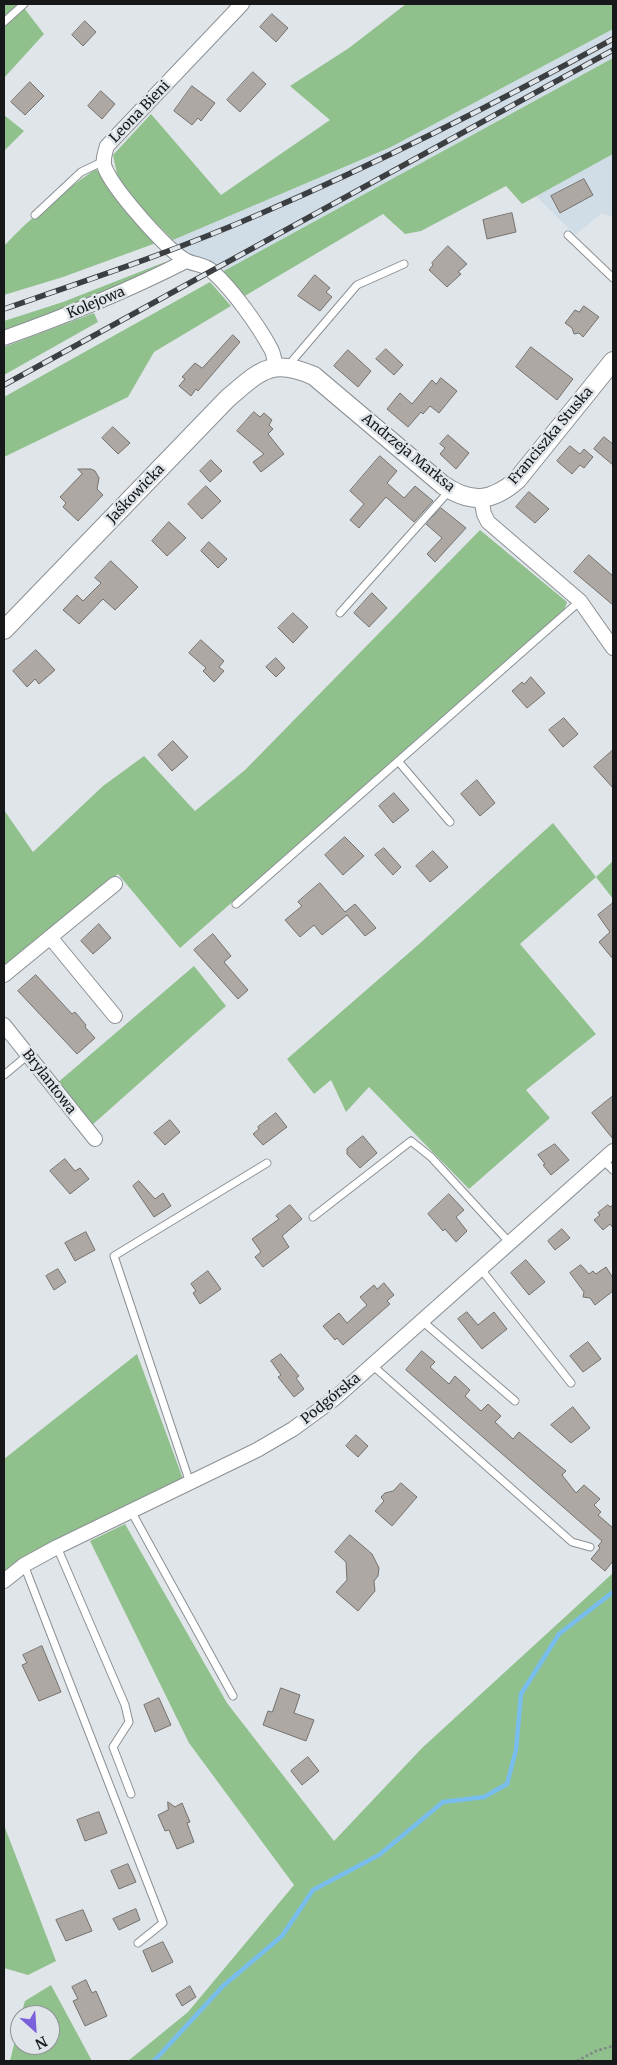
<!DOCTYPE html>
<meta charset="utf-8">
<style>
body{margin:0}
#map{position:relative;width:617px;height:2065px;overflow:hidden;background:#e0e5ea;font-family:Merriweather,serif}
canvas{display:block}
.frame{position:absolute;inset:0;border:5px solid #16181a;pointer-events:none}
.north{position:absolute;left:10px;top:2005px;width:50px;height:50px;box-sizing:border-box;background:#e0e5ea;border:1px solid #8f9397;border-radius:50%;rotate:154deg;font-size:14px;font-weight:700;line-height:20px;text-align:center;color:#16181a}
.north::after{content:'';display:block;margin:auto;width:18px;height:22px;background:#7a61db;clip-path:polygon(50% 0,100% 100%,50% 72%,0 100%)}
</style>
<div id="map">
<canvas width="617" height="2065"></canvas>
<div class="frame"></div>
<div class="north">N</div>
</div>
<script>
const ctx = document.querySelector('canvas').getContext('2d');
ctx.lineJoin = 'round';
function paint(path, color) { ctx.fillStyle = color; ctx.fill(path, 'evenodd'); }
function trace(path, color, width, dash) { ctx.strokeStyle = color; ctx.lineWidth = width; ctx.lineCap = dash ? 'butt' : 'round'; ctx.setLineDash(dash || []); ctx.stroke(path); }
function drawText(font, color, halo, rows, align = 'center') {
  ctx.font = font + ' Merriweather,serif'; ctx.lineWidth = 5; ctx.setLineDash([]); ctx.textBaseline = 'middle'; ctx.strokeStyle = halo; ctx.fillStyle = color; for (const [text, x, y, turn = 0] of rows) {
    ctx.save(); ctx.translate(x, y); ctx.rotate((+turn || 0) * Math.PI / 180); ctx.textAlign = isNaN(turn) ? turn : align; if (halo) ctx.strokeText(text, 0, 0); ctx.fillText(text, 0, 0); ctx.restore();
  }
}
paint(new Path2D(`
 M613,29V58L222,272L205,258L185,253L173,240L391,147Z
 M613,154V217L602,213L575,235L536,196Z`), '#d0dce6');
paint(new Path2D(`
 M4,4H21L44,34L4,78Z
 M406,4H613V29L391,147L173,240L131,198L117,174L113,155L151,114L221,195L330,120L290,86L349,48Z
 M613,58V154L522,204L506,186L421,231L405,234L383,214L243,297L222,272Z
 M4,115L24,131L4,151Z
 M96,169L156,243L63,277L4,295V246C31,217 63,191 96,169Z
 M165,262L163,268L4,332V321L63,302Z
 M210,282L231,306L154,352L128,397L4,457V397Z
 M94,313L98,322L4,375V347Z
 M480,530L567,602L564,611L180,948L118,874L4,969V810L33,852L103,786L144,756L195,811L245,770Z
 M553,823L596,877L613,861V899L596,877L520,944L596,1034L526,1090L550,1118L469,1189L369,1087L346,1112L331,1080L314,1094L287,1059L418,945Z
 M194,966L226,1006L91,1126L56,1084Z
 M137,1354L183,1479L4,1574V1459Z
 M125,1524L227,1703L334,1841L422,1748L613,1573V2061H128L188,2012L294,1885L189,1743L90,1541Z
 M4,1825L56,1961L28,1975L4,1968Z
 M51,1985L92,2061H10L20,2020V2045H50V2015H21L25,2001Z`), '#90c18c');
trace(new Path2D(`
 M154,2061L223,1986L282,1936L313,1890L379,1855L443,1802L484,1797L507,1784L516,1750L521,1694L559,1634L613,1592`), '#79bded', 4.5);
const building = new Path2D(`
 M272,14L288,28L276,42L260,27Z
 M85,21L96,32L83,46L72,35Z
 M253,72L266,84L240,112L227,100Z
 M30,82L44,96L25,115L11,102Z
 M192,86L215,103L201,121L198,118L192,125L174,111Z
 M101,91L115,104L102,119L88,106Z
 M584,179L593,195L560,213L551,196Z
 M512,213L516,232L487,239L483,220Z
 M448,246L467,264L458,272L461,274L447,287L429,270L433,265L432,263Z
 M315,275L330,288L326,292L332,297L320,311L298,296Z
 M584,306L599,317L583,337L579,333L574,334L572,328L565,323L575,310L579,312Z
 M233,335L240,342L198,391L196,389L191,396L179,386L185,379L182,377L195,363L202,368Z
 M531,347L573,379L557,400L516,367Z
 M386,349L403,365L394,375L376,359Z
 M348,350L371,371L358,387L334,366Z
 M441,378L457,391L439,413L430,406L423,414L421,412L408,427L387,409L400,393L412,404L432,380L436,384Z
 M254,412L260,417L264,413L272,420L269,425L273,429L268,434L284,454L261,472L253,462L264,454L237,431Z
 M113,427L130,443L118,454L102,438Z
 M448,435L469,453L456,469L440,454L445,448L440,444Z
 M604,437L613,444V465L594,449Z
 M570,446L580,454L584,449L593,457L584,468L580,465L572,474L557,461Z
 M380,456L397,471L387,483L404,498L415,486L433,501L414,522L386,497L359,528L350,520L364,504L350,491Z
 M211,460L222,471L210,482L200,471Z
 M78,469H91L95,471L99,478L97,489L103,495L78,521L63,507L66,503L60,497L82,474Z
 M206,486L221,501L202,519L188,504Z
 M529,492L549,509L535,523L516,507Z
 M441,508L466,528L435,562L427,554L442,538L426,524Z
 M169,522L186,538L167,556L152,541Z
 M209,542L227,559L218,568L201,551Z
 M589,555L613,576V605L574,572Z
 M111,561L138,587L115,610L103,599L79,624L63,610L77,595L83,601L101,583L95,578Z
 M372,593L387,608L369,627L354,613Z
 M293,613L308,627L293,643L278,628Z
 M201,640L224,661L219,667L224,671L214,682L203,671L206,668L189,653Z
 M36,650L55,670L39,684L35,679L27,687L13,671Z
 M276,658L285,668L276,677L266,667Z
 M531,677L545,693L527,708L512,691L522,682L524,684Z
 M564,718L578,734L563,747L549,730Z
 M173,741L188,757L172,771L158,755Z
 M613,750V788L594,767Z
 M477,780L495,803L480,816L461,794Z
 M394,793L409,810L393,823L379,806Z
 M345,837L364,856L343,875L325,855Z
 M384,848L401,867L393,875L375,855Z
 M433,851L448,867L430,882L416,866Z
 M320,883L345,912L355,904L376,928L365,936L347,915L322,935L314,925L300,937L285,920L302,906L298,902Z
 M613,903V959L599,942L610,932L598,915Z
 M99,924L111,938L93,954L81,941Z
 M213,934L231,956L224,962L248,990L238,999L194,950Z
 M36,975L72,1014L75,1012L86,1025L85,1027L95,1038L77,1054L18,991Z
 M613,1096V1139L592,1113Z
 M276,1113L287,1127L263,1145L253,1134L259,1129L258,1127Z
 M170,1120L180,1132L165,1145L154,1133Z
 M363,1136L377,1153L360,1168L347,1154V1149Z
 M555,1144L569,1160L551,1175L543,1165L545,1164L538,1155Z
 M65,1159L75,1171L80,1168L89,1179L70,1194L50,1171Z
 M139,1181L155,1199L163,1193L171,1206L154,1217L133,1186Z
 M449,1194L464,1210L456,1217L467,1231L456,1242L445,1229L443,1231L428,1214Z
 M290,1205L302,1219L282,1236L289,1247L263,1267L255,1257L261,1252L252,1239L279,1219L276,1216Z
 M608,1205L610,1207L613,1205V1228L610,1224L603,1230L594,1220L600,1215L598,1213Z
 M562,1229L570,1238L555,1250L548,1241Z
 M86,1232L95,1250L75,1261L65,1243Z
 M526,1260L545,1282L529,1295L511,1273Z
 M581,1265L589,1274L593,1271L596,1274L606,1267L613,1278V1291L595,1305L590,1298L583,1297L584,1292L570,1273Z
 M58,1269L66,1282L54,1290L46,1276Z
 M208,1271L221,1289L200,1304L193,1293L196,1291L191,1284Z
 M384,1283L394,1295L387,1301L390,1304L343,1345L337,1338L335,1340L323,1326L339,1313L347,1323L367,1305L360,1297L374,1285L377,1289Z
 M467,1312L478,1325L494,1312L507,1329L482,1349L458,1319Z
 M588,1342L601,1359L583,1372L570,1356Z
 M422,1351L435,1362L430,1367L449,1384L455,1376L470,1390L465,1396L481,1411L488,1404L501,1416L495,1422L513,1439L519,1432L566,1471L562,1475L576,1493L584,1485L600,1499L594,1505L601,1512L598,1515L613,1528V1561L605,1571L591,1559L600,1548L598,1546L602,1541L406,1370Z
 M281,1354L299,1376L296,1378L304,1389L294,1397L278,1377L281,1375L271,1361Z
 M573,1407L590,1428L571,1443L551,1425Z
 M356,1435L368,1446L358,1457L346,1446Z
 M401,1483L417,1497L392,1526L375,1511L384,1501L381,1497L385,1493L393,1491Z
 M350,1535L372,1554L379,1568L378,1576L374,1581L375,1591L358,1611L336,1592L347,1580L346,1562L335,1552Z
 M42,1646L61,1692L39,1701L22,1665L27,1663L23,1655Z
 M281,1688L300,1695L294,1713L314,1720L306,1741L263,1725L268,1711L272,1712Z
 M159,1698L171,1725L155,1732L144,1705Z
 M308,1757L319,1771L302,1785L291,1771Z
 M168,1802L175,1807L182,1803L190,1822L187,1823L194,1842L177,1849L169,1830L165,1831L158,1815L168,1810Z
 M99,1812L107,1833L85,1841L77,1820Z
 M128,1864L136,1882L119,1889L111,1871Z
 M136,1909L140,1920L119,1930L113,1919Z
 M83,1910L92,1931L66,1941L56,1920Z
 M163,1942L173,1962L152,1972L143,1951Z
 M86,1980L92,1993L96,1991L107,2016L85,2026L73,2001L78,1999L72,1987Z
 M190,1986L196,1997L182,2006L176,1995Z`);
paint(building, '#ada8a4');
trace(building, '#75716d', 1);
const service = new Path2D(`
 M4,22L24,4
 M35,215L81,172L104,161
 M568,235L613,278
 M287,367L357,285L404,264
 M340,613L450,490
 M398,761L450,822
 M236,904L580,601
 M4,1075L28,1055
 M603,1160L613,1170
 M313,1217L411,1141L431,1157L509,1242
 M480,1268L571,1383
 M421,1320L515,1401
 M372,1365L572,1542L590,1547
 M190,1483L114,1256L267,1163
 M131,1511L233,1696
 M57,1547L125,1705L129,1722L113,1747L131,1794
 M24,1565L163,1923L138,1943`);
const minor = new Path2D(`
 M242,4L107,146C105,153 102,161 105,168C114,190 165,248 185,260C194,265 205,264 213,272C233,290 258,325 271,349C274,354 274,361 276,367
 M4,338C66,316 127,291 186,261
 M481,498L484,514L488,522L580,601L613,648
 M50,937L115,1016
 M4,975L115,884
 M4,1025L95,1139
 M4,1581L24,1565L57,1547L257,1450L293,1429L334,1399L613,1151`);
const tertiary = new Path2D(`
 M4,630L228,398C260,371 271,357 314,376L443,485C471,504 492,502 517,480L613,361`);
trace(service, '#8b9094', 9);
trace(minor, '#8b9094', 16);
trace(tertiary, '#8b9094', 20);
trace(new Path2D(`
 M577,2061L596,2051L613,2046`), '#7f8386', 2.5, [2.5, 2.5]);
trace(service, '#fff', 7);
trace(minor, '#fff', 14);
trace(tertiary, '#fff', 18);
const rail = new Path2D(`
 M4,309C91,279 178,250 262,213C382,161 499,102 613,39
 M4,385L613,50`);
trace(rail, '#3c3f41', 5.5);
trace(rail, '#e0e5ea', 4, [11]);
drawText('14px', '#16181a', '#e0e5ea', [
 ["Leona Bieni",140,112,-46],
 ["Kolejowa",96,303,-23],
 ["Franciszka Stuska",551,436,-50],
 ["Andrzeja Marksa",408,453,39],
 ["Jaśkowicka",136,494,-46],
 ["Brylantowa",49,1082,52],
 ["Podgórska",331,1399,-39]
]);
</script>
